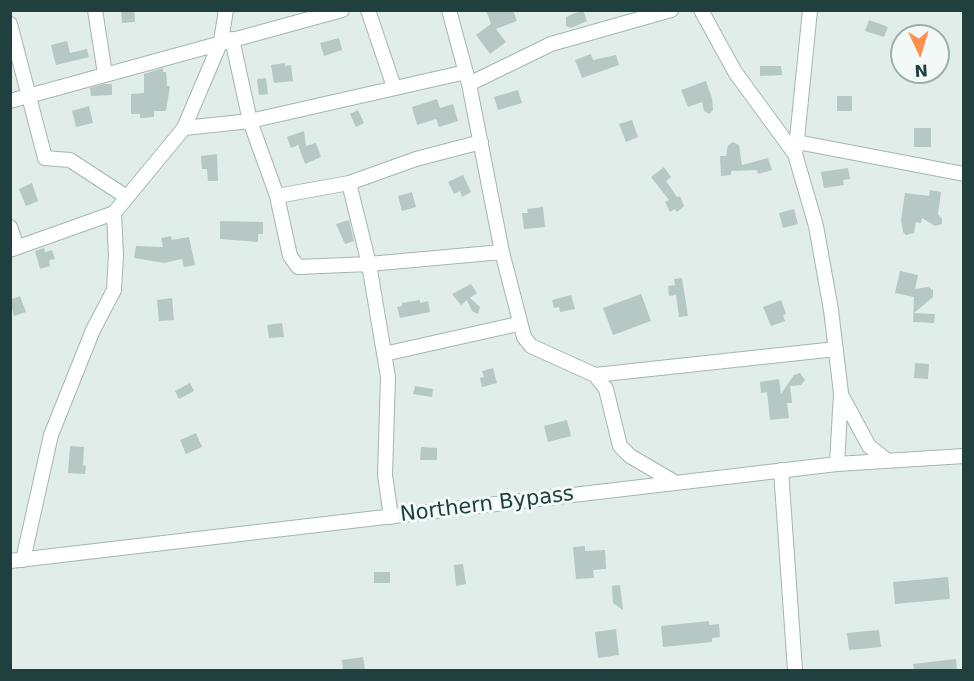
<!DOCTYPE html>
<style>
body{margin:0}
#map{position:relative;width:974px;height:681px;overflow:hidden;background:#e1ede9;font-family:"DejaVu Sans",sans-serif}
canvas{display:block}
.frame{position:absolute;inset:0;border:12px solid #1f403c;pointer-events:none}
.north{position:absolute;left:890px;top:24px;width:60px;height:60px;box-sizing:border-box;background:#f2f9f7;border:2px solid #9eafac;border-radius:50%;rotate:176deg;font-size:16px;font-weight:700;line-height:24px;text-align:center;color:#1f403c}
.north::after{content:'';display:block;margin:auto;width:21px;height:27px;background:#ff904d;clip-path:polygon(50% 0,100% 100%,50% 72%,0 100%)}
</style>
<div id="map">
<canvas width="974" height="681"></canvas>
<div class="frame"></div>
<div class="north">N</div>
</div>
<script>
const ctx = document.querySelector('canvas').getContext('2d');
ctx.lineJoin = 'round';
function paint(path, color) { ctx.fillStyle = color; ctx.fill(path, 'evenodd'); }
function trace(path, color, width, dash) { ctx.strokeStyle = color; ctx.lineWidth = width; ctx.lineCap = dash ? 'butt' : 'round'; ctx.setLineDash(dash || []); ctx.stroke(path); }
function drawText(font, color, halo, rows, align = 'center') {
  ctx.font = font + ' "DejaVu Sans",sans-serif'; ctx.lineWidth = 6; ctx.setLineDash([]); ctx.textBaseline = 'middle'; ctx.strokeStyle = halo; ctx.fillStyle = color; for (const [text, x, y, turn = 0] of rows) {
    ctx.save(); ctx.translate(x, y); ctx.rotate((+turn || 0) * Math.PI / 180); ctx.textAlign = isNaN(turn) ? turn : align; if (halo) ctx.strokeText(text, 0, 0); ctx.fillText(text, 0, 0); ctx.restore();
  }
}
paint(new Path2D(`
 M121,10H134L135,22L122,23Z
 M486,10H513L517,21L496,29L506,42L490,54L476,35L491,24Z
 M583,10L587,21L571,28L566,26V17Z
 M869,20L888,27L884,37L865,31Z
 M339,38L342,50L324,56L320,43Z
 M67,41L70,53L87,49L89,57L56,65L51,45Z
 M591,54L593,60L616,55L619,65L582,78L575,60Z
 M285,63V66L291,65L293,81L274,83L271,65Z
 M760,66H781L782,75L760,76Z
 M163,68V72H166L167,86H170L166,111H154V117L140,118V114H131V94L144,93V74Z
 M266,78L268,94L259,95L257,79Z
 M706,81L712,98L713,110L709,114L704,111L702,102L688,107L681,90Z
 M104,84H112V95L91,96L90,88Z
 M518,90L522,103L498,110L494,97Z
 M837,96H852V111H837Z
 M437,99L440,108L453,104L458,121L439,127L436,119L417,125L412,107Z
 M89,106L93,123L76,127L72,111Z
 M358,110L364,123L356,127L350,114Z
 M632,120L638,137L626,142L619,124Z
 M914,128H931V147H914Z
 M304,131L306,146L316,143L321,157L305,164L298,145L291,148L287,137Z
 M733,142L739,145L742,165L768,158L772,170L758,174L757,170L731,171V175L721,176L720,156H726L728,145Z
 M217,154L218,181H208L207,169H202L201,156Z
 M664,167L671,177L666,181L677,197L680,196L684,206L677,212L675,209L670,212L665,202L669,200L651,177Z
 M848,168L850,179L843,180L844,185L824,188L821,172Z
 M463,175L471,192L462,197L460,191L454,194L448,182Z
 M32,183L38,201L26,206L19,189Z
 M930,190L941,192L938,214L942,219V224L935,226L922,218L921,223L916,222L914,233L906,235L903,232L901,220L905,193L929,196Z
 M412,192L416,207L402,211L398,196Z
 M543,207L545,227L524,229L522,213H528L527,209Z
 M794,209L798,224L783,228L779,213Z
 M349,220L354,241L345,244L336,224Z
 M220,221L263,222V234H258V242L220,239Z
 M171,236L172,240L189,237L195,265L184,267L182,259L164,263L134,258L136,246L163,247L161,238Z
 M44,248L45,252L52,250L55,259L49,260L50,266L40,269L35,251Z
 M900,271L918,275L915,289L928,287L933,290V297L914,313L935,314L934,323L913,322L914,297L895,293Z
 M682,278L688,316L679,317L676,295L669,296L668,286L675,285L674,279Z
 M471,284L477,293L470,298L480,307L478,314L472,311L467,300L461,305L452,294Z
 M641,294L651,321L613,335L603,308Z
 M571,295L575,309L560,312L559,307L554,308L552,300Z
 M20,296L26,312L14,316L10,300Z
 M172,298L174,320L159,321L157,300Z
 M420,300V303L428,301L430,312L400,318L397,307L402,306V303Z
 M781,300L786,314L783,315L785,321L771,326L763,307Z
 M282,323L284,337L269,338L267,325Z
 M915,363L929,364L928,379L914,378Z
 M493,368L497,383L482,387L480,378L484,377L482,371Z
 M800,373L805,380L801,385L790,386L792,403H787L789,418L770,420L767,392L761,393L760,382L779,379L781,394L794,375Z
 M190,383L194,391L179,399L175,391Z
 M415,386L433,389L432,397L413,394Z
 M567,420L571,436L548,442L544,426Z
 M196,433L202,447L186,454L180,440Z
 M70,446L84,447L83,465L86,466L85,474L68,473Z
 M421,447L437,448V460H420Z
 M585,546V551L605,550L606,569L593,570L594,578L576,579L573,547Z
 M463,564L466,584L456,586L454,565Z
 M374,572H390V583H374Z
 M948,577L950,599L895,604L893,582Z
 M620,585L623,610L613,603L612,586Z
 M709,621V625L719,624L720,637L712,638V642L663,647L661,626Z
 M616,629L619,655L598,658L595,632Z
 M879,630L881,647L849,650L847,633Z
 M363,657L365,670H343L342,660Z
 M956,659L957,670H914L913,664Z`), '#b6c8c3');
const minor = new Path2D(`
 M95,10L105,74
 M368,10L394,87
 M449,10L469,84L502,252L524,337L531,346L595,375L606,389L620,446L630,456L676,483
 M701,10L735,72L795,154L816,226L831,310L841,393L837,464
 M10,24L45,158L70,160L125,196
 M232,39L250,121L277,196L290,256L298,267L369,264L502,252
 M469,84L551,44L671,10
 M10,101L342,10
 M184,128L250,121L466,72
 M797,142L964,174
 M796,149L810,10
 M349,183L369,264L388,377L385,475L391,517
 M277,196L349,183L416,159L481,142
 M10,227L17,247
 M10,250L114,213
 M384,354L518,324
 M595,375L836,349
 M843,398L869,446L885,459
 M781,470L795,670
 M23,560L51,435L93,330L114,290L116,255L114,213L184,128L221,41L226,10
 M10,561L837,464L964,456`);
trace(minor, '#a3b6b2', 16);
trace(minor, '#fff', 14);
drawText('21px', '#1f403c', '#f2f9f7', [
 ["Northern Bypass",487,505,-7]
]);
</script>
